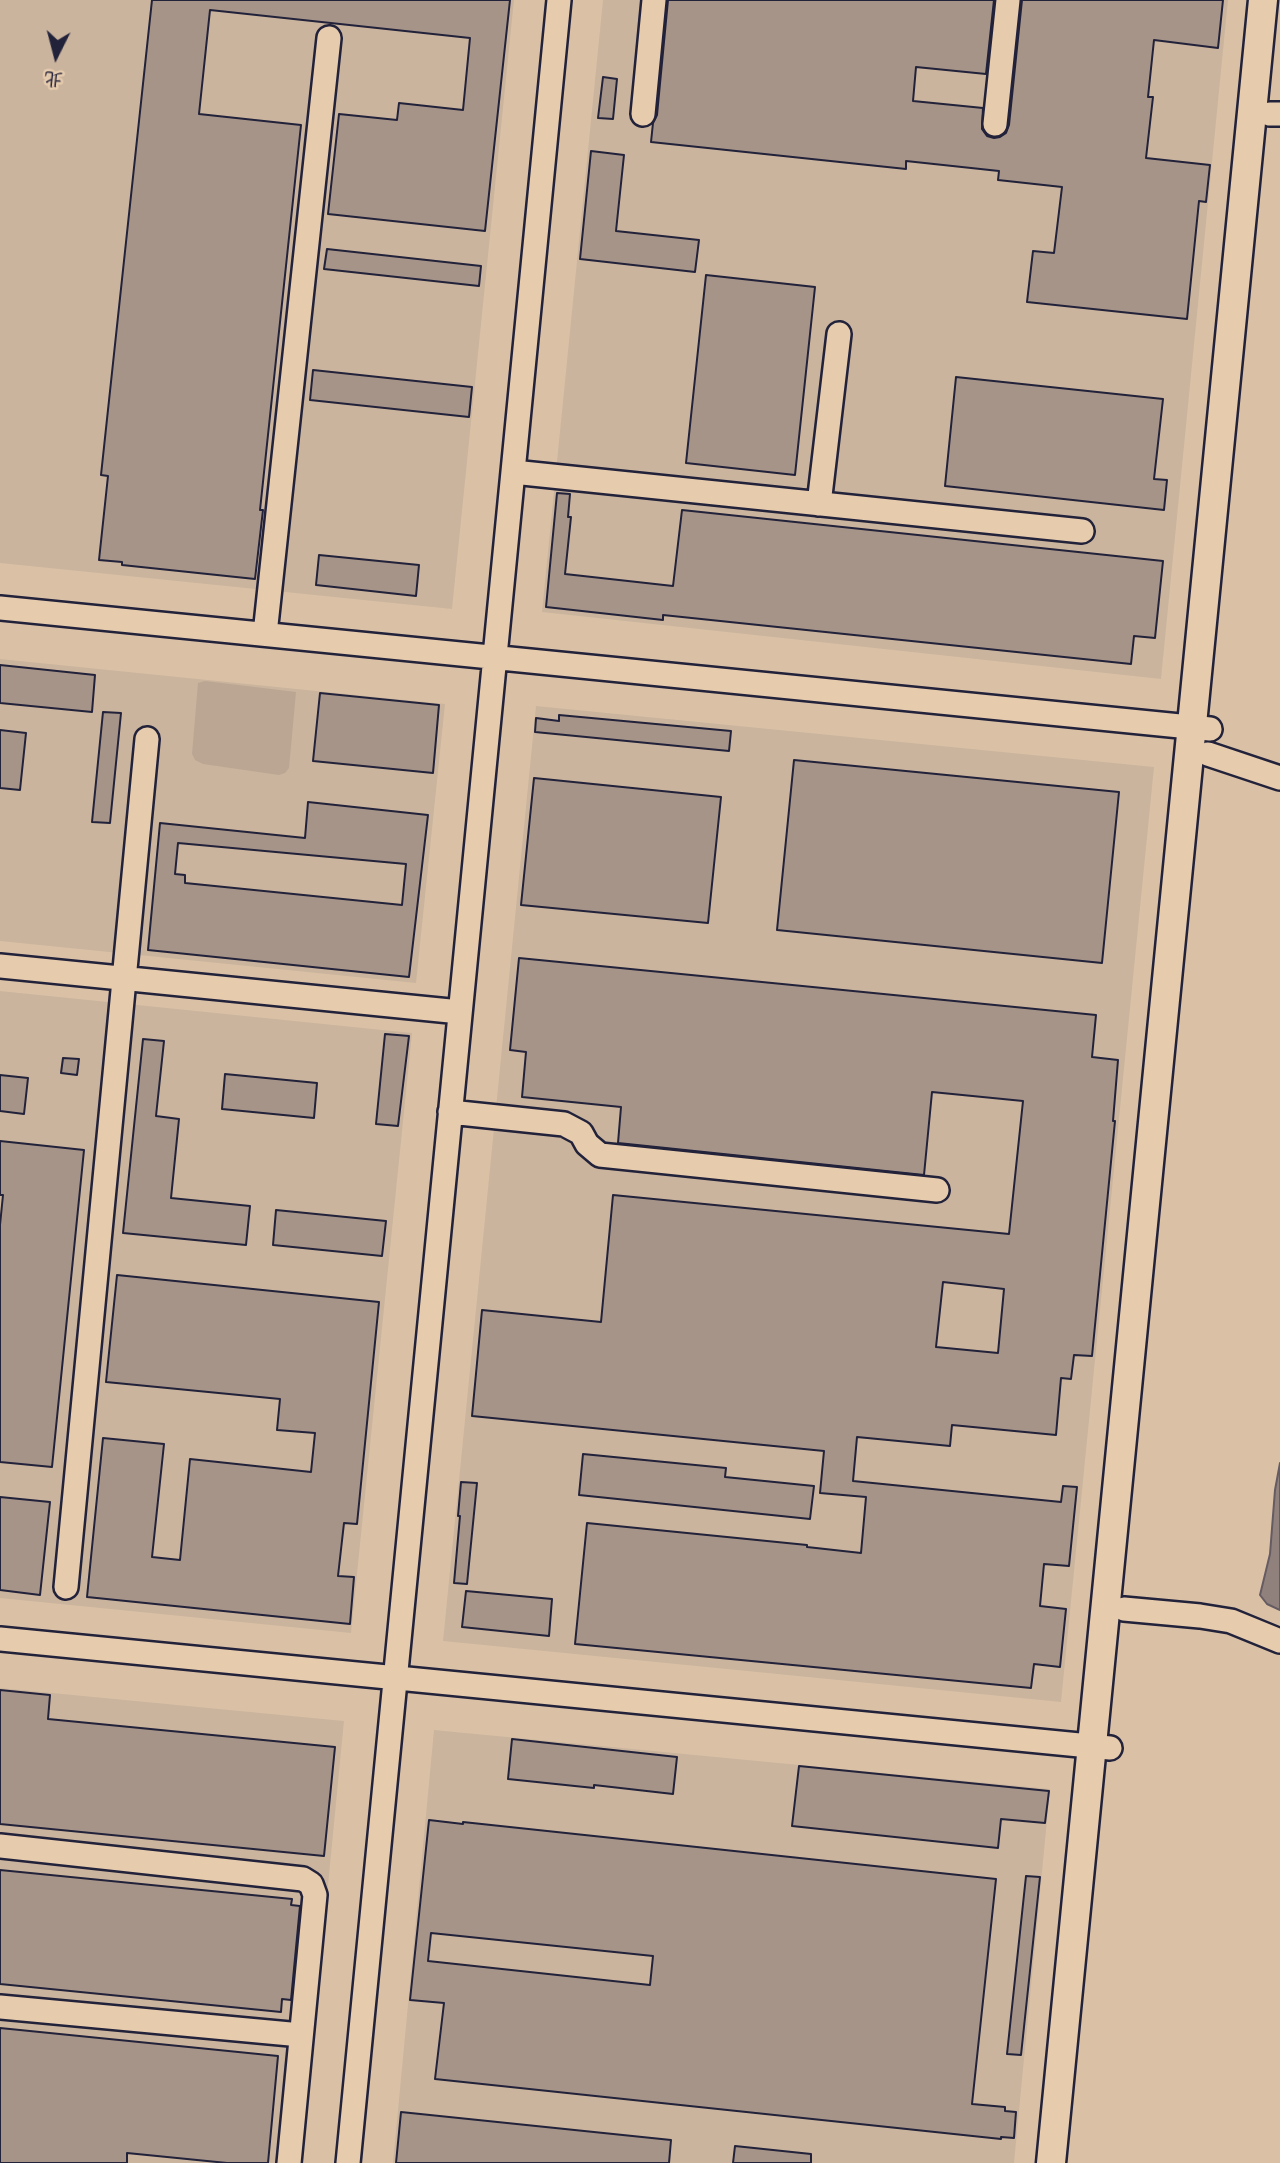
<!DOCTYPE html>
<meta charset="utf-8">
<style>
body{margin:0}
#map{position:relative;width:1280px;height:2163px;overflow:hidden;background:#dac1a6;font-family:"Indie Flower","LXGW WenKai TC",sans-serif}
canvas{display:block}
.north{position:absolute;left:21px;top:21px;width:70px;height:70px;-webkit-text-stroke:5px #e6cbad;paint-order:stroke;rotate:186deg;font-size:19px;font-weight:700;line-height:28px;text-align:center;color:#22223b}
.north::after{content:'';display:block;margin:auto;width:24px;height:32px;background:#22223b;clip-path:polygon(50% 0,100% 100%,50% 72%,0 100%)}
</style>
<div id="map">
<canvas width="1280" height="2163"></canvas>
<div class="north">北</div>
</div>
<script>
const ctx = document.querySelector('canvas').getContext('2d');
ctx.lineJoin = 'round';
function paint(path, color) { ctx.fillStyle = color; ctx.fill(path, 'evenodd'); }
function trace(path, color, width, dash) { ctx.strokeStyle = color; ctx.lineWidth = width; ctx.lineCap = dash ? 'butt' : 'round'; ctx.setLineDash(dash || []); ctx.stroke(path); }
paint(new Path2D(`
 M0,0H514L452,609L0,563Z
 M603,0H1228L1161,679L542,612Z
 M0,659L445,704L416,983L0,941Z
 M536,706L1154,767L1061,1702L443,1641Z
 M0,991L412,1033L351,1633L0,1598Z
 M0,1688L344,1721L301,2163H0Z
 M434,1730L1050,1789L1014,2163H393Z`), '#cab49d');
paint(new Path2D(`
 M205,681L296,692L289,768L285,773L279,775L203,764L195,760L192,754L198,683Z`), '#bba694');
const water = new Path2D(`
 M1280,1463V1610L1267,1604L1260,1595L1270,1554L1275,1490Z`);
paint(water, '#91817c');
trace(water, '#655b62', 2);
const building = new Path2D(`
 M152,0H510L485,231L328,214L339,114L397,120L399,103L463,110L470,38L210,10L199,114L301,125L260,510H263L255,579L122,565V562L99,560L108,476L101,475Z
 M668,0H994L986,74L916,67L913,101L983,108L982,129L987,136L994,138L1000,137L1006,133L1009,125L1022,0H1223L1218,48L1154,40L1148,97H1153L1146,158L1210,165L1206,202L1199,201L1187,319L1027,302L1033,251L1054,253L1062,187L998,180L999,171L906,161V169L651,142L653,123L657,115Z
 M603,77L617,79L613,119L598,118Z
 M591,151L624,155L616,231L699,240L695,272L580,259Z
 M327,249L481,266L479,286L324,269Z
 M706,275L815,287L795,475L686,463Z
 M313,370L472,387L469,417L310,400Z
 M956,377L1163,399L1154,479L1167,480L1164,510L945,486Z
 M557,493L570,494L568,517H571L565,574L673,586L682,510L1163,561L1155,638L1134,636L1131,664L663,615V620L546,607Z
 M319,555L419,565L416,596L316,585Z
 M0,665L95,675L92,712L0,703Z
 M320,693L439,705L433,773L313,761Z
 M103,712L121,713L110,823L92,822Z
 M559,715L731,731L729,751L535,732L536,718L559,721Z
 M0,730L26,733L20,790L0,788Z
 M794,760L1119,792L1102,963L777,930Z
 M534,778L721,797L708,923L521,905Z
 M308,802L428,815L409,977L148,950L160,823L305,838ZM178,843L406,864L402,905L185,883V875L175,874Z
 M519,958L1096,1015L1092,1057L1118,1060L1113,1121H1115L1092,1356L1074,1355L1071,1379L1061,1378L1056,1435L952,1425L950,1446L857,1437L853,1481L1061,1502L1063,1486L1077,1487L1069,1566L1044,1564L1040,1606L1066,1609L1060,1667L1034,1664L1031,1688L575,1644L587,1523L807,1545V1547L861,1553L866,1497L820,1493L824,1451L472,1416L482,1310L601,1322L613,1195L1009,1234L1023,1101L932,1092L924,1175L618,1143L621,1107L522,1097L526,1052L510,1050ZM943,1282L1004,1289L998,1353L936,1347Z
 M385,1034L409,1036L398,1126L376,1124Z
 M143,1039L164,1041L156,1116L179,1119L171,1198L250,1206L246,1245L123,1233Z
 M63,1058L79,1059L77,1075L61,1073Z
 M225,1074L317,1083L314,1118L222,1109Z
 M0,1075L28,1078L24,1114L0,1111Z
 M0,1141L84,1150L52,1467L0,1462V1225L3,1195H0Z
 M276,1210L386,1221L382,1256L273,1245Z
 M117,1275L379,1302L357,1524L344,1523L338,1576L354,1577L350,1624L87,1597L103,1438L164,1444L152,1557L180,1560L190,1459L311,1472L315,1433L277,1430L280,1399L106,1382Z
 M583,1454L726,1468L725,1477L814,1486L810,1519L579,1495Z
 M461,1482L477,1483L467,1584L454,1583L460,1516H458Z
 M0,1497L50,1502L40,1595L0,1590Z
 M466,1591L552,1599L549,1636L462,1627Z
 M0,1690L50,1695L48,1719L335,1747L324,1856L0,1824Z
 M512,1739L677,1757L673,1794L594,1785V1788L508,1779Z
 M799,1766L1049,1791L1045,1823L1001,1819L998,1848L792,1826Z
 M429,1820L463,1824V1822L996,1879L972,2104L1005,2107V2111L1016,2112L1014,2138L1001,2137V2139L435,2079L444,2003L410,2000ZM431,1933L653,1956L650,1985L428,1961Z
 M0,1870L292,1899L291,1905L300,1906L291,2000L282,1999L281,2012L0,1984Z
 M1026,1876L1040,1877L1021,2055L1007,2054Z
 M0,2028L278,2056L268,2163H227L127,2153V2163H0Z
 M401,2112L671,2140L669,2163H396Z
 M735,2146L811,2154V2163H733Z`);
paint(building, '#a69488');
trace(building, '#22223b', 2);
const minor = new Path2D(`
 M643,114L654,0
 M1270,114H1280
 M995,124L1008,0
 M513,472L1082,531
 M819,504L839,334
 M0,608L1210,729
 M265,634L329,38
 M1208,754L1280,778
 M0,966L460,1012
 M450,1112L564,1124L581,1133L587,1144L600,1155L937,1190
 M66,1587L147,739
 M1124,1609L1200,1616L1231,1621L1280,1641
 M0,1639L1110,1748
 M0,1846L303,1879L311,1884L315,1895L289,2163
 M0,2007L301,2035
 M348,2163L559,0`);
const major = new Path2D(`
 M1051,2163L1263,0`);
trace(minor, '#22223b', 28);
trace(major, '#22223b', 33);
trace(minor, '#e6cbad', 23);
trace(major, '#e6cbad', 28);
</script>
